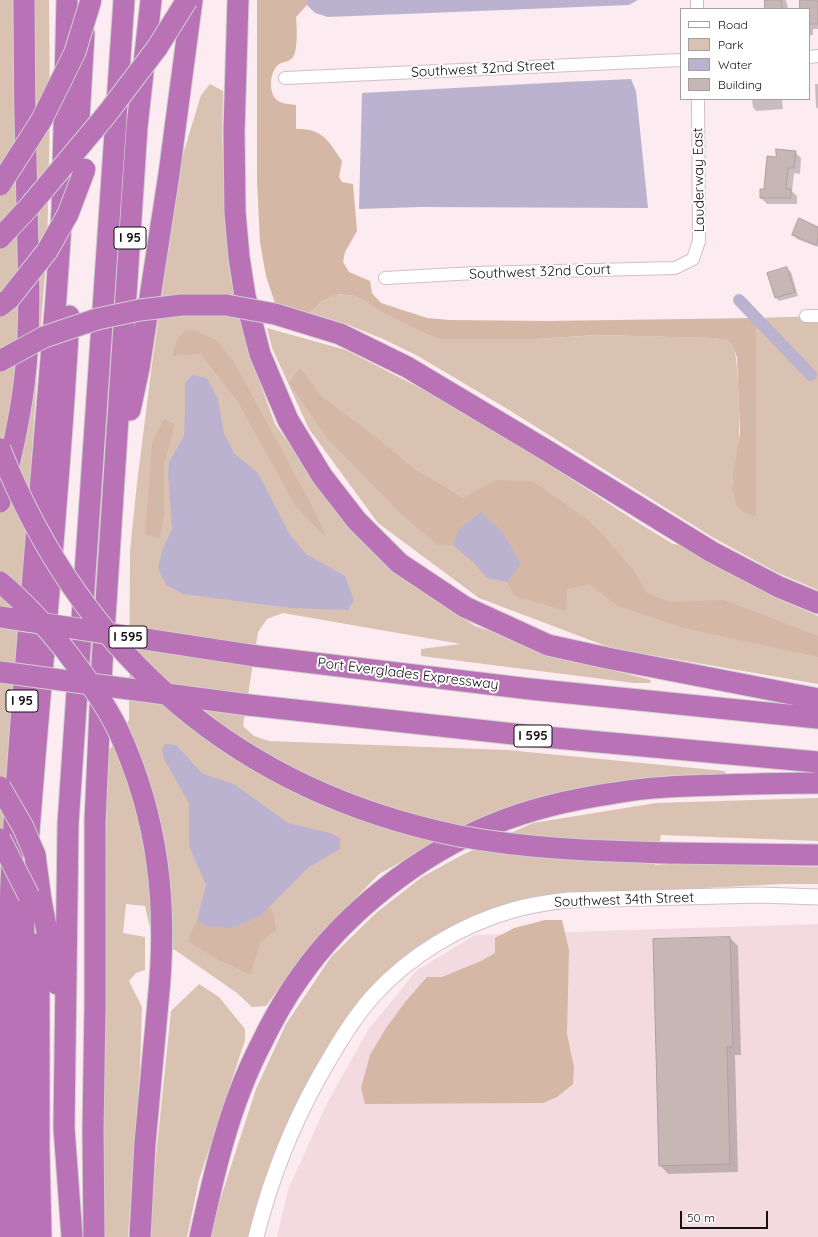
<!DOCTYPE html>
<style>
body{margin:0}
#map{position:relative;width:818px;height:1237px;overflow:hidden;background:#fcebf0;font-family:Quicksand,sans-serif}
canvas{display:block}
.legend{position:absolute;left:680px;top:8px;width:130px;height:92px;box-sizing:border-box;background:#fff;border:1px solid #a2a0a1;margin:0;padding:5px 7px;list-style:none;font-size:12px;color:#171113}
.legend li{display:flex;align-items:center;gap:8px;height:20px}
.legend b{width:20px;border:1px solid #a2a0a1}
.scale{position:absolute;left:680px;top:1211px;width:88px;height:18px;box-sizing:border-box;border:2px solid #171113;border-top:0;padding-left:5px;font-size:12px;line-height:14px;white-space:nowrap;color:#171113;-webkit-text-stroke:3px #fff;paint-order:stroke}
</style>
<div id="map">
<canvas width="818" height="1237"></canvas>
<ul class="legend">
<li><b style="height:5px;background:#fff"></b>Road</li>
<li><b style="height:11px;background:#dac2b2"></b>Park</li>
<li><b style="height:11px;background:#bbb2d0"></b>Water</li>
<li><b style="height:11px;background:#c6b6b4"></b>Building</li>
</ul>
<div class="scale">50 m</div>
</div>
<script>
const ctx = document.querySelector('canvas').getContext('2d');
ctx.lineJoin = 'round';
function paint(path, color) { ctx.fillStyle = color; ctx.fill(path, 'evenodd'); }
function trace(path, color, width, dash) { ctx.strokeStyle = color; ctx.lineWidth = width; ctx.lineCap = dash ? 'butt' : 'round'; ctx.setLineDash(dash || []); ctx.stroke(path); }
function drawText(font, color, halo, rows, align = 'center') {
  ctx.font = font + ' Quicksand,sans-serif'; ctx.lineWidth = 4; ctx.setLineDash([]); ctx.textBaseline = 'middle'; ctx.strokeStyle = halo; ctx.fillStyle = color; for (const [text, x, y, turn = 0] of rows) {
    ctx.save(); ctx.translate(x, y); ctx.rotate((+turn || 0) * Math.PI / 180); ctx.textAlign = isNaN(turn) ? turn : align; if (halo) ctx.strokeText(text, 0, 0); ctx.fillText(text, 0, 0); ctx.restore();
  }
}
paint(new Path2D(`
 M818,924V1237H277L288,1190L326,1105L368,1030L416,971L475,935Z`), '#f2dae0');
paint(new Path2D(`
 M0,0H49L50,112L47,251L38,359L0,936Z
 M210,84L223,91L222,140L230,275L248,350L275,424L348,525L412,585L475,626L600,667L651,680L650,683H634L421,656V649L461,644L283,613L267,619L258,632L243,726L254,736L269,741L507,750L725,771L726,775L628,780L541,796L430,846L379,874L308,948L266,1006L252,1007L237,993L175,950L153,941L145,906L126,904L123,933L145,937V970L136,973L129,981L142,1007L140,1069L128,1237H96L97,1009L106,832L108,752L129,720L130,551L137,483L152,364L181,161L201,95Z
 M337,294L356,296L383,313L421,332L439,339H537L596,335L713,338C719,339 729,339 733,345C738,352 740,422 739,434C739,453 733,471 732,489L756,517V318L818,316V590L776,572L712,537L509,410L416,355L383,339L346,324L310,313L322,301Z
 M267,328L346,350L475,416L634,520L673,544L682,545L781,600L818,616V684L611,648L479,598L378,523L309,429L272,348Z
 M818,798V841L661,835L655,865L683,863L818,867V884H781L539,897L421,946L313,1074L283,1133L248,1237H208L256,1089L286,1024L331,957L376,913L422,877L462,855L533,823L656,803Z
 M199,984L219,997L245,1029V1040L199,1180L187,1237H149L156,1156L171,1011Z`), '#dac2b2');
paint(new Path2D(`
 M257,0H307V5L296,17C297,26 298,50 293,57C289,63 281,61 277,66C269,74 268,97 280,102C285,104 291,104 296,105V129C322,128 329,141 342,161L339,177L342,182L353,184L357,231L345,252L343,262L349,272L370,281L372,293L381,303L427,318L450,320L547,321L756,318V517L744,512L737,506L732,489L733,475L740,433L737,358L733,345L726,340L713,338L596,335L537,339H439L421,332L383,313L356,296L338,294L322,301L310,313L275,303L266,276L260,242L257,181Z
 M194,330L216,340L234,362L318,517L326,538L295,505L238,402L201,354L172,356L177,340L184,331Z
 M300,368L322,397L373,435L413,468L463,498L496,480L532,481L590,521L633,569L647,593L670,602L724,600L818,636V657L684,628L618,606L589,584L567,589L566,611L515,596L507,582L521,564L501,530L481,512L458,530L453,545H438L401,514L326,437L289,383Z
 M164,419L175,424L164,465V515L160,538L145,535L152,443Z
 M270,906L274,916L276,930L260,942L251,975L219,960L187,941L197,920L206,926L259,917Z
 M545,920H562L569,950L567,1034L574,1067L573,1084L557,1097L543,1103L365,1104L361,1088L370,1055L386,1028L406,1001L427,977H442L481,961L495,953V938L514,928Z`), '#d5b7a5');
paint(new Path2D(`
 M307,0H638L629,5L328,17L315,13L307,5Z
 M631,79L636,91L648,208L421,207L359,209L362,93L565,82Z
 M192,375L207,378L218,399L224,434L234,453L258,473L290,535L306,554L345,576L354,600L348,610L291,608L183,594L166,585L158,568L162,551L172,529L168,474L169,462L184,436L185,409V383Z
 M481,512L501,530L521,564L507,582L487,578L474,563L453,545L458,530Z
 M165,744L176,745L203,774L234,784L288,823L330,833L340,838V849L309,867L259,917L231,928L206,926L197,920L206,885L189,846V803L164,759L162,750Z`), '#bbb2d0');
paint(new Path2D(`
 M766,0H786L788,8H801V0H818V29H813V35H809V9H746L766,8Z
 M815,84H818V109L816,107Z
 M752,99H782L783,109L756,111L753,107Z
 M795,152L801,158L800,174L794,173L792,191L797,196V204H767L761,198L776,158Z
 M818,228V247L797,239L793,235Z
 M787,269L791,272L798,296L779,301L776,298Z
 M730,938L738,946L741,1055H735L738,1172L668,1174L660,1165Z`), '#0003');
trace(new Path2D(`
 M739,300L811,375`), '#bbb2d0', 12);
const building = new Path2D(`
 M765,0H782V9H765Z
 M800,0H816V1H818V24H809V9H800Z
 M776,149L796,151L794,168H788L786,189H791V198H760V189H764L767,156L776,157Z
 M799,218L818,227V239L816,245L792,235Z
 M787,267L795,292L775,298L767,273Z
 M730,937L733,1047H727L730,1164L659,1166L653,939Z`);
paint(building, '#c6b6b4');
trace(building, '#b09f9d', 1);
const minor = new Path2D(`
 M697,0V9
 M809,57L818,56
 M285,78L681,60
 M385,278L475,273L675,268L693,259L699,241L698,99
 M806,316H818`);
const tertiary = new Path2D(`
 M256,1237C270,1181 291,1127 319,1077C335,1049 351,1021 373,996C409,956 460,925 513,910C531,905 550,902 569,900L760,895L818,897`);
const motorway = new Path2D(`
 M238,0L234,132L235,212L239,257L245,296L260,354L288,420L322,476L357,521L399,563L465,607L548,645L607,658L818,699
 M78,137L84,33
 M340,334L407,367L546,450L712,552L779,587L818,603
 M130,410L139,368L169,174L192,0
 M0,502C11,457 22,412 26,366C31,312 28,259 27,206C25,137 24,69 24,0
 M256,656L530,689L818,718
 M249,705L523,735L818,762
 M28,845C41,669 60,493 69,316
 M669,853L818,855
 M35,855L41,900L57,984
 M35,944L39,988V1149L41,1237
 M7,1237L4,1094L11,882L15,805L22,709L56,298L62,210L67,0
 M23,1237L21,1037L25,876
 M72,1237L64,1128L68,824L124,0
 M94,1237L93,1130L95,1006V821L102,664L137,127L151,0
 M140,1237L145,1143L158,1002
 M200,1237C214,1173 229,1107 259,1048C271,1023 284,999 300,977C345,912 421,853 494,824C533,808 574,799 615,793C649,787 684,786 719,785C752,784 785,783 818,783`);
trace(minor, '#d0c0c5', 14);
trace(tertiary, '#d0c0c5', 17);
trace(motorway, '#d1cfd0', 23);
trace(minor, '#fff', 12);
trace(tertiary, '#fff', 15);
trace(motorway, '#b872b5', 21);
const motorwayBridge = new Path2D(`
 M0,185L41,121L75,52L91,0
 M0,238L29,207L106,115L157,48L187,0
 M0,306L9,299L47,251L68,214L85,169
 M0,361L44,337L97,319L140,310L182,305H226L275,314L340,334
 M0,449C82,657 239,791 459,836C528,849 599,851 669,853
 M0,582C24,602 45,625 65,650C84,675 104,701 118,730C159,819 168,906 158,1002
 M0,617L256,656
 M0,672L249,705
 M0,787L23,827L35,855
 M0,839L29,896`);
trace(motorwayBridge, '#d1cfd0', 23, []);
trace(motorwayBridge, '#b872b5', 21);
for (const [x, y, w] of [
 [130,238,32],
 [128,637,38],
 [22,701,32],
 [533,736,38]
]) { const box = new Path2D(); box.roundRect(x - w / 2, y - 11, w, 22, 3); ctx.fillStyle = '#fff'; ctx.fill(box); trace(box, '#171113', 1); }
drawText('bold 13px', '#171113', null, [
 ["I 95",130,238],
 ["I 595",128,637],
 ["I 95",22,701],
 ["I 595",533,736]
]);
drawText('14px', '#171113', '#fff', [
 ["Southwest 32nd Street",483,69,-3],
 ["Lauderway East",699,180,-91],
 ["Southwest 32nd Court",540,272,-2],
 ["Port Everglades Expressway",408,674,7],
 ["Southwest 34th Street",624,900,-2]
]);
</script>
